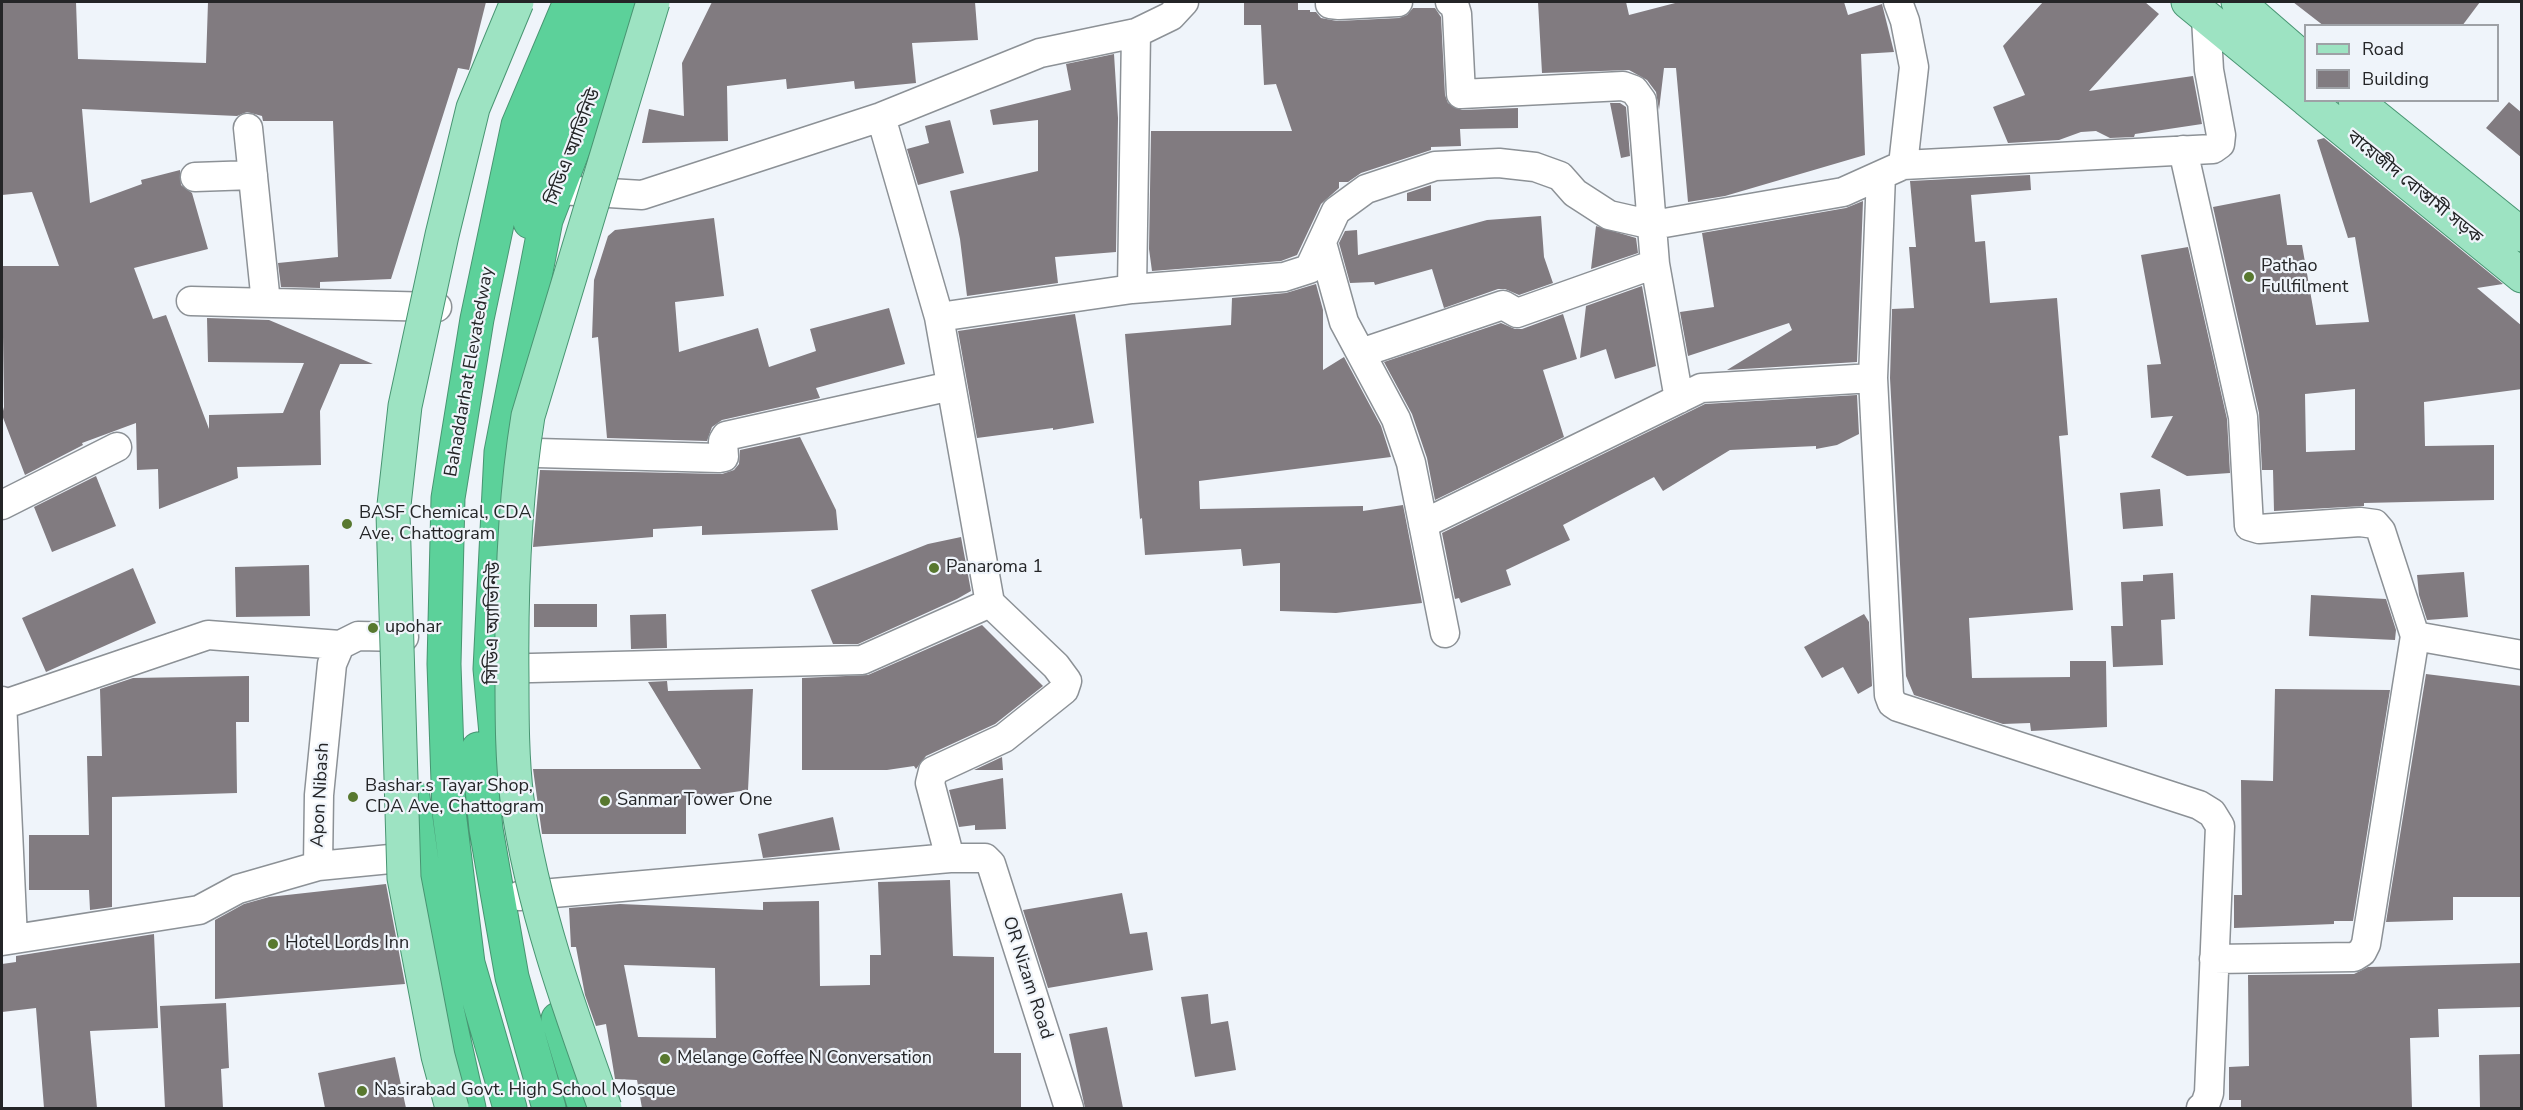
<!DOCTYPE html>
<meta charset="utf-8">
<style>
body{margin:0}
#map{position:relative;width:2523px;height:1110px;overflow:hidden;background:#eff4fa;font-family:"Nunito Sans",sans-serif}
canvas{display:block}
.frame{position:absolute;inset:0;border:3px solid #242527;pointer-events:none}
.legend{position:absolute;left:2304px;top:24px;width:195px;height:78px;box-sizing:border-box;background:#eff4fa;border:2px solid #9ea1a6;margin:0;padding:8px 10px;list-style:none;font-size:18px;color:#242527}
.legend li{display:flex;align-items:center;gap:12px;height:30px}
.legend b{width:30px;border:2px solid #9ea1a6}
</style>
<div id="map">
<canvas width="2523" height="1110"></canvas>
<div class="frame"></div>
<ul class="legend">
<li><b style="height:8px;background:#9de3c2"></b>Road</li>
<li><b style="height:16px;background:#817b80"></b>Building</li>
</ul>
</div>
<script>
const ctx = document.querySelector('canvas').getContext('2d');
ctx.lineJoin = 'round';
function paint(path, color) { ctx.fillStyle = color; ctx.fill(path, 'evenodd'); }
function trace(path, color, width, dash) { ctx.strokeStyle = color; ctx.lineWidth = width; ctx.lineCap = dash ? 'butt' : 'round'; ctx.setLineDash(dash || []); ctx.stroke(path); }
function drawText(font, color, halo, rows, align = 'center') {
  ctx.font = font + ' "Nunito Sans","Noto Sans Bengali",sans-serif'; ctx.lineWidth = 4.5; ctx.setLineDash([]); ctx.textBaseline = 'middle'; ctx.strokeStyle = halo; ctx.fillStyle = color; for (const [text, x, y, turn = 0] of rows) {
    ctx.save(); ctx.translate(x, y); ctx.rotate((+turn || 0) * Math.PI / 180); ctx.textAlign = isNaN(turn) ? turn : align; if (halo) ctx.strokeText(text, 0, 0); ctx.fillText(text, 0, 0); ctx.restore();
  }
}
paint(new Path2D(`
 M2,2H76L78,59L206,63L208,2H486L469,70L458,68L391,279L320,282V288L281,287L278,263L338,257L333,121H263L262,116L247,112L237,116L82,109L90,203L142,184L141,180L180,170L181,185L192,193L208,249L134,268L153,319L166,315L209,429V415L283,413L304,363L208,362L207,318L269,320L373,364H340L320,411L321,465L237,467L238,478L159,509L158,469L137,470L136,423L82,443L83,445L25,475L2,415L4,407L2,266H59L32,192L2,195Z
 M712,2H975L978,40L912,43L916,83L855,89L854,81L787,89L786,79L727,86L728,141L642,143L649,109L684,116L682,63Z
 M1244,2H1298V10H1310V12H1316L1321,18L1337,21L1399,18L1407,15L1413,8H1435L1441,17L1445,95L1448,103L1462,110L1518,108V128L1460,129L1461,146L1431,147V150L1361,173L1348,182H1339V188L1321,204L1297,255L1281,261L1152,271L1149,249L1151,131H1292L1276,84L1264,85L1261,25H1244Z
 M1538,2H1626L1629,15L1679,2H1844L1848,15L1882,4L1894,52L1861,54L1865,155L1725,196L1688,202L1676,68H1664L1659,110L1656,92L1647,80L1629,70L1542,73Z
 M2043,2H2145L2159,14L2089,91L2193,76L2202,124L2135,134L2134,137L2110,138L2096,131L2081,132L2059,140L2008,143L1993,107L2025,95L2003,46Z
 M2293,2H2480L2462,26H2324Z
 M1114,54L1118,118L1116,252L1055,257L1058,283L967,296L960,239L950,191L1038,171V120L993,125L990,110L1071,90L1066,64Z
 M2509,102L2522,113V158L2486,128Z
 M1610,103H1620L1626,107L1630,156L1621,158Z
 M950,120L964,173L918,185L907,149L929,143L925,126Z
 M2324,138L2503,284L2477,288L2522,326V389L2424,402L2425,446L2494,445V500L2364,503V506L2274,511L2273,470H2262L2259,413L2213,207L2280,194L2287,245H2302L2316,325L2369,322L2355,237L2348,238L2317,140ZM2355,389V450L2306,452L2305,394Z
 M2030,175L2031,190L1971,195L1975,242L1985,241L1990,303L2057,298L2068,435L2059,436L2073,610L1969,618L1972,678L2070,677V661H2106L2107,727L2031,731L2030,723L2003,724L1914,695L1906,676L1890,378L1892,309L1914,308L1909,247H1916L1910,181Z
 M1431,185V201H1407V193Z
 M1863,201L1857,362L1727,370L1792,330L1789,323L1688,356L1680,312L1714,307L1702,233L1846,208Z
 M1541,216L1544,257L1553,283L1519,295L1505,289H1498L1444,308L1432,269L1375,285L1374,282L1350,283L1339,243L1345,231L1357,230L1358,255L1487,220Z
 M714,218L724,296L675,302L679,352L758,328L769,367L816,351L810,329L889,308L905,364L816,388L820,398L722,420L712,427L707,441L607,438L598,337L592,338L594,280L608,236L615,230Z
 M1596,226L1636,238L1638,253L1591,269Z
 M2188,247L2227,419L2230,473L2187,476L2151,457L2173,416L2151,418L2147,365L2161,364L2141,255Z
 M1316,284L1323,310V370L1344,357L1381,426L1391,457L1199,481L1200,509L1363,506V511L1403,505L1422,603L1336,613L1280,611V563L1243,566L1241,549L1145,555L1142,518L1140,519L1125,334L1231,325L1232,298L1286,293Z
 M1642,286L1656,366L1615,379L1606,349L1580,358L1586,306Z
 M1075,314L1094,423L1053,430V428L977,438L958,331Z
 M1563,314L1577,359L1543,370L1564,437L1435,500L1427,458L1412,414L1384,362L1501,323L1515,329H1522Z
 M1857,395L1859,434L1837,445L1816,449V446L1730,450L1663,491L1654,477L1563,525L1570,540L1506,570L1511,585L1461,603L1459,598L1455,599L1442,533L1705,404Z
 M800,437L836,510L838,530L702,535V526L653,529V537L533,547L540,470L722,474L734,470L739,464L740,450Z
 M96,476L116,526L52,552L34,507Z
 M2160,489L2163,526L2123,529L2120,493Z
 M961,537L971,591L957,599L858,644H833L811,590L928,544Z
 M309,565L310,616L236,617L235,567Z
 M133,568L156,623L46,672L22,618Z
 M2464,572L2468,617L2427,620L2419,595L2417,575Z
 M2173,573L2175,619L2161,620L2163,665L2113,667L2111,626H2123L2121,582L2143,581V575Z
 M2311,595L2386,599L2396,630L2395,640L2309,636Z
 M534,604H597V627H534Z
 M666,614L667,648L631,649L630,615Z
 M1864,614L1869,622L1872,686L1858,694L1843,667L1822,678L1804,647Z
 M982,625L1043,686L995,724L926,756L916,769L914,766L887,770H802V678L868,675Z
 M2426,674L2522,686V897H2453V920L2386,922Z
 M249,676V722H236L237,793L112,797V907L90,910L89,890H29V835H89L87,756H102L100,689L133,678Z
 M667,681L668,691L753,689L748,790L686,799V834H542L533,769H701L648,682Z
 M2275,689L2390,690L2353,921H2334V924L2234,928V895H2242L2241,780L2273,781Z
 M1002,757L1003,770H974Z
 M1003,778L1006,829L975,830V825L959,827L949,790Z
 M833,817L840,850L763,858L758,834Z
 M950,880L953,956L994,957V1053H1021V1108H642L637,1080L615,1079L606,1024L596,1026L585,995L576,947H571L569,908L620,904L763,910V902L819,901L820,986L870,985V955H881L878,882ZM624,965L715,968L716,1038L638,1037Z
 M386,884L405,984L215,999V920L244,904L269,897Z
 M1122,893L1130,934L1147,932L1153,970L1048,988L1023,910Z
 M154,934L158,1028L90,1031L97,1108H44L36,1008L2,1012V964L16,962V956Z
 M2522,963V1007L2438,1009L2439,1037L2410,1038L2412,1108H2241V1100H2229V1067L2249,1066L2248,975L2354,974L2368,967Z
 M1208,994L1211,1024L1228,1021L1236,1070L1195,1077L1181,997Z
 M226,1003L229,1068L221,1069L223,1108H165L160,1006Z
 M1107,1027L1123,1108H1085L1069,1034Z
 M2522,1054V1108H2480L2479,1055Z
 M395,1057L406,1108H325L318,1073Z`), '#817b80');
const street = new Path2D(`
 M1330,2V4L1339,5L1398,2
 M881,117L939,317L990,603L1056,666L1067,681L1064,690L1004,738L933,771L930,783L950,858
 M248,128L266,303
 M2183,150L2243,417L2249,526L2259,529L2360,522L2375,524L2381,531L2415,636L2366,944L2362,952L2354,957L2214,959
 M1903,165L2213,149L2220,144L2221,135L2209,70L2206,18
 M1881,175L1873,378L1889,695L1892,703L1898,707L2199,805L2212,813L2220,826L2209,1093L2205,1105L2201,1108
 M195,177L253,175
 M559,190L642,195L881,117L1040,53L1136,33L1171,16L1184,2
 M1322,243L1344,322L1396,419L1411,463L1445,633
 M1655,264L1679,399
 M1132,289L1136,33
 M191,301L437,307
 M939,317L1132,289L1284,277L1309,269L1336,211L1366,189L1435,166L1499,163L1535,167L1560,176L1575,193L1609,215L1653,225L1843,192L1903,165L1914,67L1905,21L1898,2
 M1361,353L1503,305L1517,313L1655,264L1642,101L1634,90L1623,86L1461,94L1457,14L1454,4L1450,2
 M501,452L719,458L724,457L723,441L726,436L951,386
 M2,505L117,447
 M1423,524L1701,388L1873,378
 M2415,636L2522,655
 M490,669L862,660L990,603
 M2,701L13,939
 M2,705L208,635L340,645
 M318,866L421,856
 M519,896L950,858H985L991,864L1069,1108
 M2,941L199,910L238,889L318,866L319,795L332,664L340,645L358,636L404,637`);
const primary = new Path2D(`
 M2188,2L2306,99
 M2238,2L2306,61
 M2307,100L2522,276
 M2355,100L2522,235`);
const highway = new Path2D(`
 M530,222L544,149L600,2
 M478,749L486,829L512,977L549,1108
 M500,777L490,669L501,452L546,220L630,2
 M413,797L435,955L469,1108
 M558,1019L585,1108
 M510,1108L468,963L449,812L444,664L448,498L477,319L518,125L570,2`);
trace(street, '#8c9196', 31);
trace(primary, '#489572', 35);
trace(highway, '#489572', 35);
trace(street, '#fff', 28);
trace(primary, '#9de3c2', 33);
trace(highway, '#5cd19a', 33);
const primaryBridge = new Path2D(`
 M452,1108L438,1056L404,878L393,514L405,406L442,235L473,108L517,2
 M605,1108C569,1008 532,905 517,799C512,760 512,717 512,677C511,589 514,502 528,416L653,2`);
trace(primaryBridge, '#489572', 35, []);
trace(primaryBridge, '#9de3c2', 33);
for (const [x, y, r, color] of [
 [2249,277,6,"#58782f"],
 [347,524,6,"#58782f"],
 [934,568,6,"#58782f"],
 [373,628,6,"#58782f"],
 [353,797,6,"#58782f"],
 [605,801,6,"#58782f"],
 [273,944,6,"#58782f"],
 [665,1059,6,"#58782f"],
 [362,1091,6,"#58782f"]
]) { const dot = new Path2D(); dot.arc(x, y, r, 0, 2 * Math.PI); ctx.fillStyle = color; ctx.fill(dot); trace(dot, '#eff4fa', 2); }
drawText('18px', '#242527', '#eff4fa', [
 ["সিডিএ অ্যাভিনিউ",574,147,-69],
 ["বায়েজীদ বোস্তামী সড়ক",2414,188,39],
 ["Bahaddarhat Elevatedway",470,372,-80],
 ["সিডিএ অ্যাভিনিউ",494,623,-89],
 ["Apon Nibash",321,795,-87],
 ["OR Nizam Road",1027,978,72]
]);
drawText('18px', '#242527', '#eff4fa', [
 ["Pathao",2261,267],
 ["Fullfilment",2261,288],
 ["BASF Chemical, CDA",359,514],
 ["Ave, Chattogram",359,535],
 ["Panaroma 1",946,568],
 ["upohar",385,628],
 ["Bashar.s Tayar Shop,",365,787],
 ["CDA Ave, Chattogram",365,808],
 ["Sanmar Tower One",617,801],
 ["Hotel Lords Inn",285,944],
 ["Melange Coffee N Conversation",677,1059],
 ["Nasirabad Govt. High School Mosque",374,1091]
], 'left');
</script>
